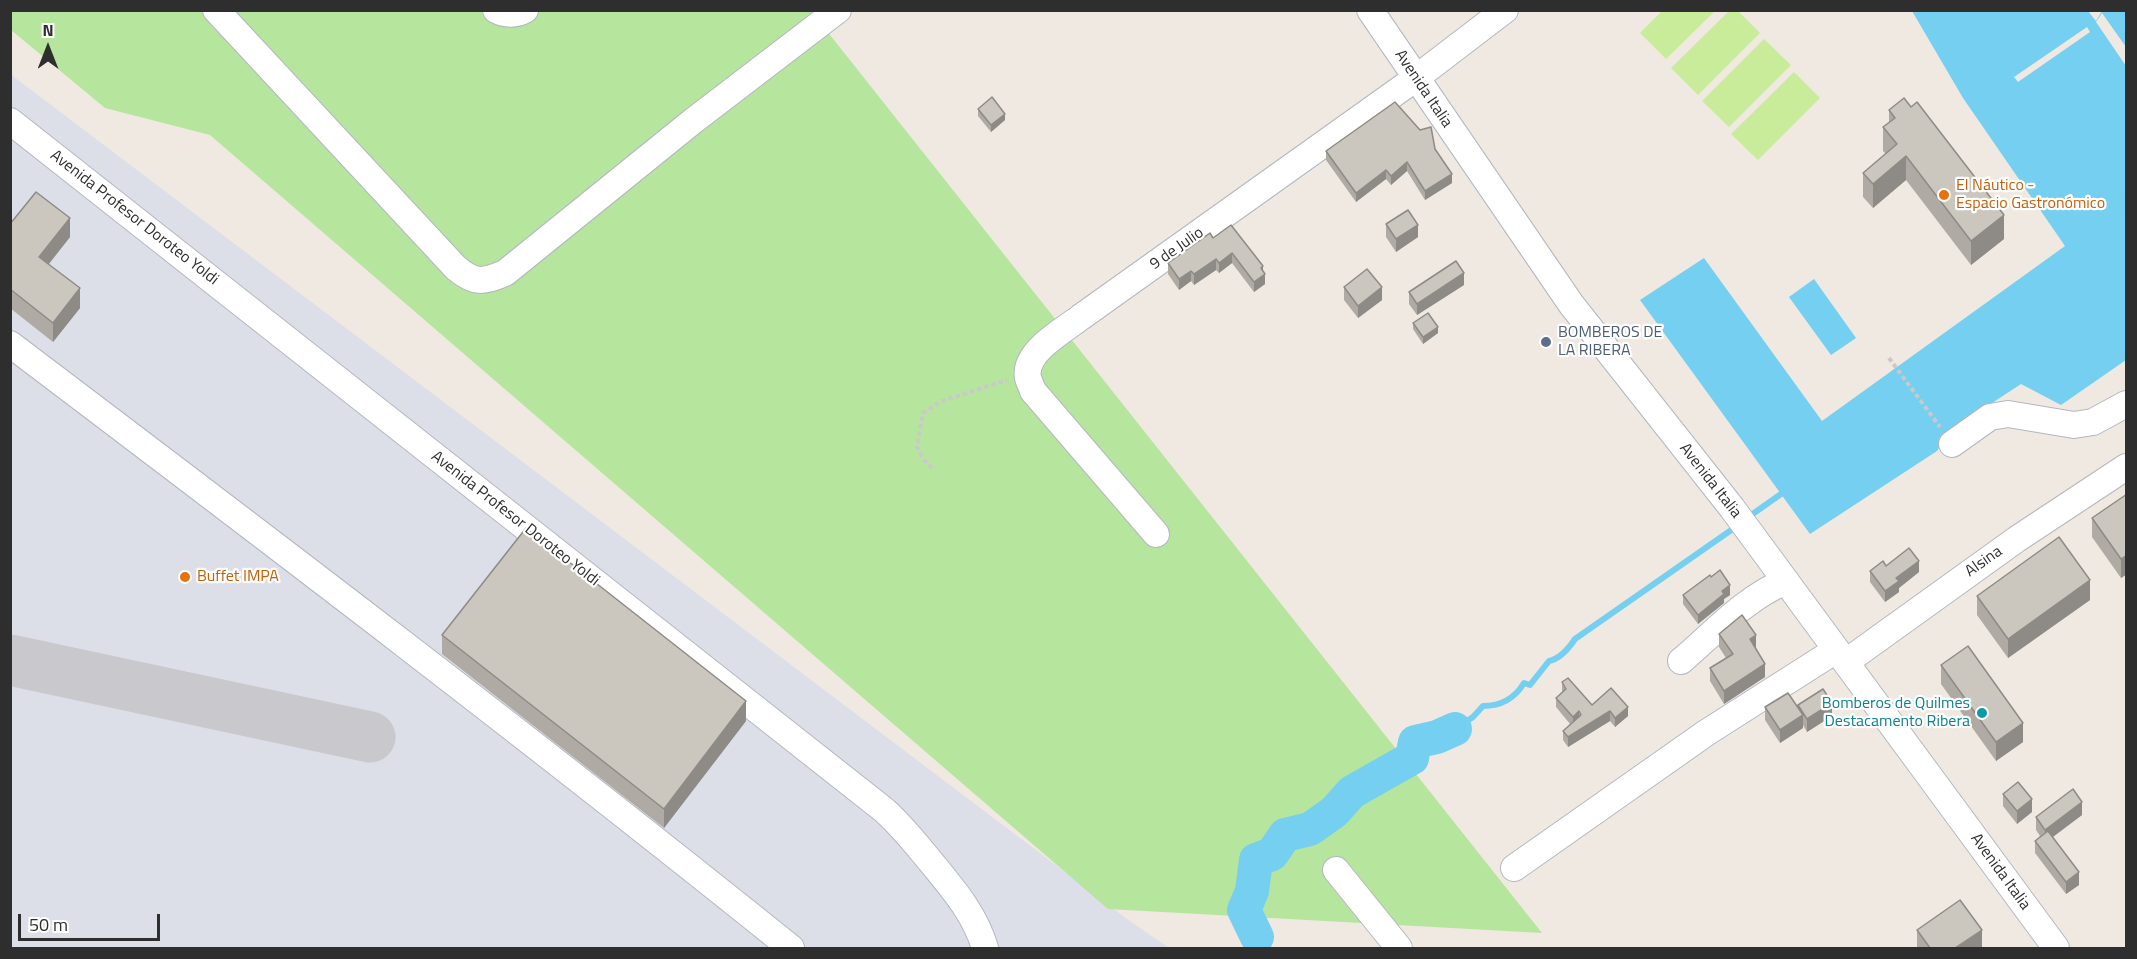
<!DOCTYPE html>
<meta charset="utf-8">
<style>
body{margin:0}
#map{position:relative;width:2137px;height:959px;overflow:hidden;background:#efe9e1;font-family:"Titillium Web",sans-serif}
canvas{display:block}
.frame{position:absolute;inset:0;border:12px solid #2e2e2e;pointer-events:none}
.north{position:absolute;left:18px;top:18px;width:60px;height:60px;-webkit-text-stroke:4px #fff;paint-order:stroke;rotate:0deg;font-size:16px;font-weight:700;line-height:24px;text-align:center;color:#2e2e2e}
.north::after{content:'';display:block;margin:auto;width:21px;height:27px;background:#2e2e2e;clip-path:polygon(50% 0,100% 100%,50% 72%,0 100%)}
.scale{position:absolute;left:18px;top:914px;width:142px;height:27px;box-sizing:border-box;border:3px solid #2e2e2e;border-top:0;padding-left:8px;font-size:18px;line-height:21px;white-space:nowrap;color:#2e2e2e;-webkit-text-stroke:4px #fff;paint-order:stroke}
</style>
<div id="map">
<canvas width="2137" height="959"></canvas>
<div class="frame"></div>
<div class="north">N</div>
<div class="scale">50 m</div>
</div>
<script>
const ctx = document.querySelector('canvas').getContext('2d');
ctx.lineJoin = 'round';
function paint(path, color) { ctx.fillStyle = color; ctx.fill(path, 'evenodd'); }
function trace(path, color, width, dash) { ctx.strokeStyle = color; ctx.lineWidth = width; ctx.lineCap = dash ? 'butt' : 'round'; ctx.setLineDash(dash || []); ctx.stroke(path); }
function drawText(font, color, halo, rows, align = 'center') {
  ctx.font = font + ' "Titillium Web",sans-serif'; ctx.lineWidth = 4.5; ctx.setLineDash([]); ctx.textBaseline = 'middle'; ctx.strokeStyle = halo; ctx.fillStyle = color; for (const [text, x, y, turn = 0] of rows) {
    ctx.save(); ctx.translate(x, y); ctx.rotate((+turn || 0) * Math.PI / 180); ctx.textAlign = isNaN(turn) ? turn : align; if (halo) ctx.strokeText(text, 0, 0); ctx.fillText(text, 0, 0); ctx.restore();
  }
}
paint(new Path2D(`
 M10,74L1127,919L1169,948H11Z`), '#dcdee8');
paint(new Path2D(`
 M10,11H811L1542,933L1108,909L210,135L105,108L11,30Z`), '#b6e59e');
paint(new Path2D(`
 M1730,10L1738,11L1760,33L1698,95L1671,68Z
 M1662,11V10L1715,11L1666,59L1640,33Z
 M1764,39L1791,65L1729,127L1702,101Z
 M1794,72L1820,98L1758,160L1731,134Z`), '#c9ec9a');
paint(new Path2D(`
 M1912,11H2088L2096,21L2102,11H2126V360L2061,405L2021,384L1951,430L1937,451L1810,534L1640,300L1704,258L1822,421L2065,246L1963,98Z
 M1814,279L1856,338L1831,355L1789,297Z`), '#75cff0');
paint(new Path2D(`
 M2102,13L2126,47V66L2096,22Z
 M2087,27L2090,32L2018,82L2014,77Z`), '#efe9e1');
trace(new Path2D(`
 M1747,518L1781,494
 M1455,729L1473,717L1483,706C1501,706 1515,698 1524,683L1530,685L1549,661C1559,659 1569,648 1575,639L1737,526`), '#75cff0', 6);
trace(new Path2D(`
 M1257,937L1244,910L1252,891L1256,860L1272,854L1285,835L1310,829L1334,812L1352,792L1412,758L1415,742L1437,737L1455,729`), '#75cff0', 34);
trace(new Path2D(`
 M10,660L370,737`), '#c9c8cc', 51);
const minor = new Path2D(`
 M216,10L456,268C475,284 483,282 505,273L693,121L838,10
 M496,10C505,15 516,15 525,10
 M1370,10L1571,304L1732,508L2056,948
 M10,121L884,810C902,826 916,844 931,862C953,889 975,914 985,948
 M10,344C273,543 535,742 791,948
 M1952,444L1990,417L2008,414L2074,425L2093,422L2126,404
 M1156,534L1033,391C1032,387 1029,382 1028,378C1023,352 1063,331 1081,317L1416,78L1505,10
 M1681,661C1714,633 1745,598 1786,581
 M1846,662L2017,539L2126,467
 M1514,868L1706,733L1836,650
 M1336,870L1399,948`);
trace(minor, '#b4b7c1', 28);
trace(new Path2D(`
 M1889,358L1940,427
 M932,468L924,460L917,447L923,413L942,401L1007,380`), '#c9c9c9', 4, [4.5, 3]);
trace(minor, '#fff', 26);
paint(new Path2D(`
 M978,109L1005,120L991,132L978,116Z
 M1889,110L2004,239L1971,265L1906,180L1873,208L1863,197V173L1886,154L1883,151V127L1889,123Z
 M1435,149L1452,183L1425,200L1407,171L1391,185L1386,179L1356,202L1326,160V151Z
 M10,224L70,237L49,264L80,308L53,342L10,308Z
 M1386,224L1418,237L1396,252L1386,237Z
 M1213,238L1263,270L1265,284L1254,292L1232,263L1219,273L1216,270L1194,285L1191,281L1179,290L1168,274V263Z
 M1464,285L1417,315L1409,304V292Z
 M1344,287L1382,300L1358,318L1344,300Z
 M1413,323L1438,333L1423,344L1413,329Z
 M2127,494V574L2121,578L2092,537V518Z
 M1886,566L1919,572L1899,588V592L1885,602L1870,582V571Z
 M1683,595H1730L1724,599V603L1698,624L1683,604Z
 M1977,596L2090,600L2008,658L1977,615Z
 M1719,634L1756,648L1765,677L1724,704L1710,681V668L1726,658L1719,647Z
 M442,635L746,721L664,828L442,654Z
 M1941,665L2023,742L1996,761L1941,684Z
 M1562,682L1592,705L1628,716L1615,727L1610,721L1568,747L1563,740V731L1570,724L1556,707V698L1562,692Z
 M1798,705L1832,716L1807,732L1803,725V728L1780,743L1765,720V707L1798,708Z
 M2003,794L2032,812L2017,824L2003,806Z
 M2082,815L2052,837L2079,885L2066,894L2035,853V841L2040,836L2036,830V817Z
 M1917,930L1982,948H1917Z`), '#afaba4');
paint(new Path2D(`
 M1005,114V120L991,132V125Z
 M1906,156V180L1873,208V184Z
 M1407,162V171L1391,185V176Z
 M1386,170V179L1356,202V193Z
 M1452,174V183L1425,200V191Z
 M2004,215V239L1971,265V241Z
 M70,218V237L39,276V257Z
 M1418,225V237L1396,252V239Z
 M1232,253V263L1219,273V263Z
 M1216,259V270L1194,285V274Z
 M1263,266V275L1265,274V284L1254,292V282L1261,268Z
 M1191,271V281L1179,290V279Z
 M1464,273V285L1417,315V304Z
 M1382,287V300L1358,318V306Z
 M80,288V308L53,342V323Z
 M1438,327V333L1423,344V337Z
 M2127,555V574L2121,578V559Z
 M1919,561V572L1899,588V592L1885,602V591L1896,578Z
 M2090,580V600L2008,658V639Z
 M1730,585V595L1724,599V603L1698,624V615L1722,591Z
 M1756,635V648L1750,652V639Z
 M1765,664V677L1724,704V691Z
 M746,701V721L664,828V809Z
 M1832,703V716L1807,732V719Z
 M1628,707V716L1615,727V718Z
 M1579,711V721L1573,726V717Z
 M1610,711V721L1568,747V737Z
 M1803,715V728L1780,743V730Z
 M2023,723V742L1996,761V742Z
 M2032,799V812L2017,824V811Z
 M2082,802V815L2045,843V830Z
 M2079,872V885L2066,894V882Z
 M1982,930V948H1955Z`), '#8e8b86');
const building = new Path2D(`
 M992,97L1005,114L991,125L978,109Z
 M1904,98L1911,107L1917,102L2004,215L1971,241L1906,156L1873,184L1863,173L1897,144L1883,127L1895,118L1889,110Z
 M1395,102L1420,130L1431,127L1435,149L1452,174L1425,191L1407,162L1391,176L1386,170L1356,193L1326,151Z
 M36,192L70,218L39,257L80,288L53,323L10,289V224Z
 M1408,210L1418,225L1396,239L1386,224Z
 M1231,225L1263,266L1261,268L1265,274L1254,282L1232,253L1219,263L1216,259L1194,274L1191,271L1179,279L1168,263L1210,233L1213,238Z
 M1456,261L1464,273L1417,304L1409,292Z
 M1367,269L1382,287L1358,306L1344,287Z
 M1428,313L1438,327L1423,337L1413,323Z
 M2127,494V555L2121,559L2092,518Z
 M526,528L746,701L664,809L442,635Z
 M2059,537L2090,580L2008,639L1977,596Z
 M1909,548L1919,561L1896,578L1899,581L1885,591L1870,571L1883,561L1886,566Z
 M1720,570L1730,585L1722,591L1724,594L1698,615L1683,595L1710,575L1711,577Z
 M1742,615L1756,635L1750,639L1765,664L1724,691L1710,668L1733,654L1719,634Z
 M1968,646L2023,723L1996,742L1941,665Z
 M1568,678L1592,705L1611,688L1628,707L1615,718L1610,711L1568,737L1563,731L1581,715L1579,711L1573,717L1556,698L1566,689L1562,682Z
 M1823,689L1832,703L1807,719L1798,705Z
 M1788,693L1803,715L1780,730L1765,707Z
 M2018,782L2032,799L2017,811L2003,794Z
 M2073,789L2082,802L2045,830L2036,817Z
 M2048,831L2079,872L2066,882L2035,841Z
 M1960,900L1982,930L1955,948H1930L1917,930Z`);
paint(building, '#cbc7bf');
trace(building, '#8e8b86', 1.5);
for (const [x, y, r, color] of [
 [1944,195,6,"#e8710a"],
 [1546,342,6,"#5c6f8a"],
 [185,577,6,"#e8710a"],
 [1982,713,6,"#0f9aa8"]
]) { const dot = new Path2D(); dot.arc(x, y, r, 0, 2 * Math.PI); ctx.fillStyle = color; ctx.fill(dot); trace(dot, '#fff', 2); }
drawText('16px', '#2e2e2e', '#fff', [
 ["Avenida Italia",1423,89,56],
 ["Avenida Profesor Doroteo Yoldi",134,218,38],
 ["9 de Julio",1177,249,-35],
 ["Avenida Italia",1710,481,52],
 ["Avenida Profesor Doroteo Yoldi",515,519,38],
 ["Alsina",1984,562,-35],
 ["Avenida Italia",2000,872,54]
]);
drawText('16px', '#c56008', '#fff', [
 ["El Náutico -",1956,186],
 ["Espacio Gastronómico",1956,204],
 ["Buffet IMPA",197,577]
], 'left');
drawText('16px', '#4e5e75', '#fff', [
 ["BOMBEROS DE",1558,333],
 ["LA RIBERA",1558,351]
], 'left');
drawText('16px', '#0d838f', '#fff', [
 ["Bomberos de Quilmes",1970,704],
 ["Destacamento Ribera",1970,722]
], 'right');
</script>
